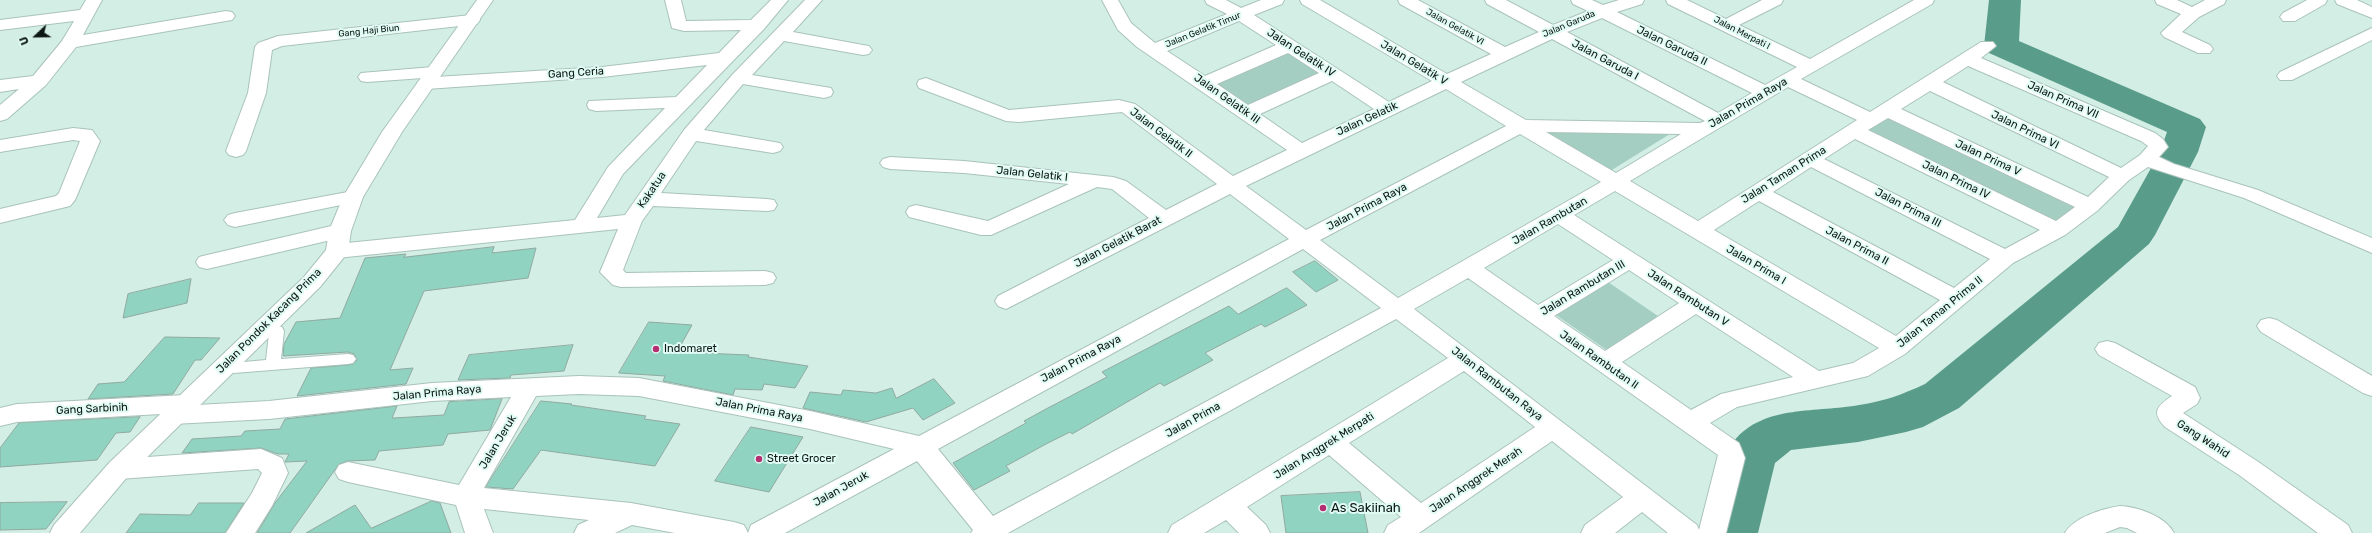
<!DOCTYPE html>
<style>
body{margin:0}
#map{position:relative;width:2372px;height:533px;overflow:hidden;background:#d3eee5;font-family:Rubik,sans-serif}
canvas{display:block}
.north{position:absolute;left:16px;top:16px;width:40px;height:40px;-webkit-text-stroke:3px #e0fbf3;paint-order:stroke;rotate:248deg;font-size:11px;font-weight:700;line-height:16px;text-align:center;color:#0c1613}
.north::after{content:'';display:block;margin:auto;width:14px;height:18px;background:#0c1613;clip-path:polygon(50% 0,100% 100%,50% 72%,0 100%)}
</style>
<div id="map">
<canvas width="2372" height="533"></canvas>
<div class="north">U</div>
</div>
<script>
const ctx = document.querySelector('canvas').getContext('2d');
ctx.lineJoin = 'round';
function paint(path, color) { ctx.fillStyle = color; ctx.fill(path, 'evenodd'); }
function trace(path, color, width, dash) { ctx.strokeStyle = color; ctx.lineWidth = width; ctx.lineCap = dash ? 'butt' : 'round'; ctx.setLineDash(dash || []); ctx.stroke(path); }
function drawText(font, color, halo, rows, align = 'center') {
  ctx.font = font + ' Rubik,sans-serif'; ctx.lineWidth = 4; ctx.setLineDash([]); ctx.textBaseline = 'middle'; ctx.strokeStyle = halo; ctx.fillStyle = color; for (const [text, x, y, turn = 0] of rows) {
    ctx.save(); ctx.translate(x, y); ctx.rotate((+turn || 0) * Math.PI / 180); ctx.textAlign = isNaN(turn) ? turn : align; if (halo) ctx.strokeText(text, 0, 0); ctx.fillText(text, 0, 0); ctx.restore();
  }
}
paint(new Path2D(`
 M1289,50L1324,73L1248,107L1215,83Z
 M1890,115L2080,206L2054,224L1863,132Z
 M1531,129H1678L1607,173Z
 M1608,282L1658,316L1608,351L1556,315Z`), '#a5cec2');
paint(new Path2D(`
 M1989,0H2021L2019,41L2200,119L2206,127L2198,152L2155,235L2149,244L1959,408L1923,427L1906,432L1858,442L1791,450L1775,463L1758,533H1704C1711,510 1721,457 1734,441C1764,404 1818,413 1859,405C1885,401 1901,395 1925,384L2118,227L2160,152L2167,132L1989,53L1984,46Z`), '#5a9c8a');
const building = new Path2D(`
 M494,247L492,253L536,248L528,278L424,291L390,370L413,368L406,384L297,396L311,368L348,365L353,364L357,360L354,354L348,352L283,356L284,344L296,322L340,318L365,258L406,254L404,257Z
 M1315,261L1338,280L1316,292L1293,272Z
 M191,279L187,303L123,318L128,294Z
 M1287,288L1307,305L1265,327L1261,324L1205,353L1213,360L1164,386L1160,383L1072,434L1070,432L1046,444L1006,466L1010,471L974,490L953,463L1026,423L1024,421L1046,409L1107,377L1102,372L1229,306L1238,314Z
 M649,322L692,325L677,352L749,355L748,357L808,366L795,388L764,384L762,390L735,389L733,395L663,381L665,376L619,373Z
 M165,337L220,338L201,360H195L173,394L88,399L98,384L124,382Z
 M573,345L564,371L511,375L510,378L458,380L469,355Z
 M934,379L955,403L923,420L913,408L866,422L803,408L810,392L841,395L843,390L876,393L892,388L896,398Z
 M502,399L490,430L448,434L443,445L379,451L375,460L348,461L339,464L290,533H257L275,503L307,461L285,462L289,454H278L261,448L182,453L192,439L241,436L245,431L280,429L285,419L397,406L392,418H394L444,415L449,402Z
 M541,401L572,404L571,405L646,416L644,419L680,424L655,466L541,450L513,489L486,487Z
 M140,417L130,432L116,433L97,460L0,467V448L19,423Z
 M751,427L803,437L769,492L715,481Z
 M1360,492L1368,533H1286L1281,496Z
 M432,501L440,503L451,533H306L355,505L371,528Z
 M67,502L46,529L0,530V503Z
 M199,503H244L225,533H126L140,514L190,515Z`);
paint(building, '#90d3c0');
trace(building, '#90a9a1', 1);
const lane = new Path2D(`
 M264,323L282,327L284,331L281,359L348,354L353,355L356,359L353,363L348,364L221,374L216,373L213,369L216,365L221,364L266,360L269,334L259,332L257,328L259,324Z`);
const street = new Path2D(`
 M86,0H102L83,35L226,11L232,12L235,16L232,20L226,21L76,47L46,85L7,119L0,121V105L19,89L0,92V80L33,76L62,41L74,21L0,30V20L80,10Z
 M665,0H681L686,21L751,20L771,0H788L764,29L623,174L597,218L625,215L684,130L733,74L805,0H822L793,32L863,45L869,46L872,50L869,54L863,55L784,41L752,75L831,88L833,92L831,96L824,98L743,84L704,130L780,143L783,147L780,151L773,153L696,141L661,193L767,199L774,200L777,205L774,210L767,211L653,206L642,221L623,270L626,273L765,271L773,273L776,278L773,283L765,285L621,287L613,285L600,272L618,229L337,258L329,256L326,251L329,246L337,244L575,220L608,167L665,108L596,111L589,109L587,105L589,101L676,97L707,65L602,77L426,89L419,87L417,83L423,78L367,82L361,81L358,77L361,73L433,67L439,68L442,72L435,77L602,67L719,53L741,30L684,31L672,28Z
 M1102,0H1118L1131,23L1155,43L1227,14L1207,4L1205,0H1226L1241,8L1261,0H1284L1282,4L1254,15L1389,102L1432,81L1302,4L1300,0H1320L1447,74L1491,54L1400,4L1398,0H1418L1505,47L1539,32L1487,4L1485,0H1506L1553,25L1588,11L1573,4L1571,0H1592L1603,5L1619,0H1644L1642,4L1617,12L1765,85L1797,67L1668,4L1666,0H1687L1726,19L1762,0H1783L1781,4L1739,25L1810,59L1914,0H1934L1932,4L1801,79L1870,112L1981,42H1993L1996,46L1981,58L2155,133L2163,139L2168,147L2159,157L2174,164L2258,190L2372,238V253L2244,198L2148,167L2129,180L2097,211L2065,235L2013,263L1905,354L1868,376L1737,407L1710,423L1739,443L1745,458L1726,533H1668L1642,512L1615,533H1581L1585,525L1623,497L1552,441L1419,533H1384L1388,525L1401,517L1329,455L1247,507L1266,525L1270,533H1239L1226,520L1204,533H1168L1172,525L1448,358L1396,319L1008,533H971L973,530L917,461L785,533H675L632,525L615,533H574L578,525L589,520L484,509L493,533H465L456,505L348,482L339,479L335,472L339,465L348,462L459,485L511,397L432,401L269,419L173,424L164,422L161,414L17,422L0,426V408L17,404L185,395L194,398L197,405L269,401L432,383L579,376L639,378L810,411L919,436L1289,239L1230,194L1006,309L998,306L995,301L998,296L1149,218L1112,189L1097,187L991,235H981L909,217L906,212L909,207L916,205L988,221L1069,184L964,173L890,169L883,167L880,163L883,159L890,157L964,161L1113,177L1126,181L1166,210L1217,184L1122,112L1019,122L1006,121L919,88L917,84L919,80L926,78L1009,110L1119,100L1135,104L1233,176L1287,150L1137,47L1118,30ZM1602,18L1752,93L1718,113L1567,32ZM1239,21L1276,45L1205,76L1167,51ZM1552,39L1705,121L1700,123L1526,120L1461,82ZM1288,53L1319,73L1248,105L1217,84ZM1968,66L2141,141L2148,146L2140,155L2121,168L1943,82ZM1332,81L1374,109L1302,143L1260,114ZM1788,87L1857,120L1698,221L1630,181ZM1446,89L1506,126L1306,230L1246,186ZM1930,91L2109,177L2088,197L1901,109ZM1888,118L2075,207L2056,221L1868,130ZM1546,132L1681,134L1616,173ZM1520,134L1601,182L1398,298L1320,240ZM1855,139L2040,230L2005,249L1824,159ZM1811,167L1990,259L1954,288L1773,192ZM1615,191L1879,348L1853,363L1819,371L1574,215ZM1759,201L1940,300L1896,336L1714,230ZM1558,224L1613,260L1538,305L1484,268ZM1303,249L1381,308L993,516L938,449ZM1629,270L1679,303L1605,351L1554,316ZM1468,278L1718,455L1699,530L1697,525L1414,309ZM1696,314L1793,377L1721,394L1691,410L1622,362ZM1464,371L1535,427L1421,503L1349,443ZM579,394L639,396L810,429L894,449L751,525L748,533L744,525L734,522L631,503L484,488L536,396Z
 M2155,0H2177L2192,7L2205,0H2226L2224,4L2199,17L2182,32L2210,45L2213,49L2210,53H2198L2164,37L2161,33L2181,14L2157,4Z
 M2307,0H2327L2325,4L2295,21H2283L2280,17L2283,13Z
 M2335,0H2357L2372,7V18L2337,4Z
 M471,15L477,16L480,20L477,24L282,46L272,50L266,93L246,151L243,155L236,157L229,155L226,151L248,93L255,47L258,43L278,36Z
 M2372,28V40L2292,80H2280L2277,76L2280,72Z
 M73,128L92,130L100,141L75,200L70,206L0,223V209L56,196L59,193L80,141L73,140L0,152V140Z
 M353,191L360,193L363,197L360,201L235,227L228,225L224,220L228,215L235,213Z
 M340,224L348,226L351,231L348,236L207,269L199,267L196,262L199,257L207,255Z
 M2269,318L2277,320L2372,376V396L2363,393L2261,332L2257,326L2261,320Z
 M2107,341L2115,343L2195,387L2200,398L2197,404L2183,413L2257,461L2348,525L2352,533H2318L2239,475L2165,427C2151,412 2157,406 2172,396L2099,355L2095,349L2099,343Z
 M261,449L282,458L288,473L272,506L255,533H226L252,493L262,473L258,469L119,479L110,476L106,469L110,462L119,459Z
 M2120,506C2138,507 2165,516 2174,533H2137L2127,528L2120,527L2105,533H2065C2074,517 2102,509 2120,506Z`);
const secondary = new Path2D(`
 M477,0H493L402,132L363,197L351,231L348,251L345,256L320,287L128,476L80,533H50L54,525L110,462L304,277L326,250L329,231L343,197L382,132Z`);
trace(lane, '#a9c3bb', 2);
trace(street, '#a9c3bb', 2);
trace(secondary, '#a9c3bb', 2);
paint(lane, '#fff');
paint(street, '#fff');
paint(secondary, '#fff');
for (const [x, y, r, color] of [
 [656,349,4,"#b52e71"],
 [759,459,4,"#b52e71"],
 [1323,508,4,"#b52e71"]
]) { const dot = new Path2D(); dot.arc(x, y, r, 0, 2 * Math.PI); ctx.fillStyle = color; ctx.fill(dot); trace(dot, '#e0fbf3', 1.5); }
drawText('9px', '#0c1613', '#e0fbf3', [
 ["Jalan Garuda",1569,24,-23],
 ["Jalan Gelatik VI",1455,27,29],
 ["Jalan Gelatik Timur",1203,30,-22],
 ["Gang Haji Biun",369,31,-6],
 ["Jalan Merpati I",1742,33,27]
]);
drawText('11px', '#0c1613', '#e0fbf3', [
 ["Jalan Garuda II",1672,46,26],
 ["Jalan Gelatik IV",1301,53,33],
 ["Jalan Garuda I",1605,60,28],
 ["Jalan Gelatik V",1414,63,31],
 ["Gang Ceria",576,73,-4],
 ["Jalan Gelatik III",1227,99,35],
 ["Jalan Prima VII",2063,100,24],
 ["Jalan Prima Raya",1748,103,-30],
 ["Jalan Gelatik",1367,119,-25],
 ["Jalan Prima VI",2025,130,26],
 ["Jalan Gelatik II",1161,133,37],
 ["Jalan Prima V",1988,158,25],
 ["Jalan Gelatik I",1032,174,6],
 ["Jalan Taman Prima",1784,175,-32],
 ["Jalan Prima IV",1956,180,26],
 ["Kakatua",652,190,-56],
 ["Jalan Prima Raya",1367,207,-28],
 ["Jalan Prima III",1908,208,27],
 ["Jalan Rambutan",1550,221,-30],
 ["Jalan Gelatik Barat",1118,242,-28],
 ["Jalan Prima II",1857,246,28],
 ["Jalan Prima I",1756,265,30],
 ["Jalan Rambutan III",1583,288,-31],
 ["Jalan Rambutan V",1688,298,33],
 ["Jalan Taman Prima II",1940,312,-39],
 ["Jalan Pondok Kacang Prima",269,321,-45],
 ["Jalan Prima Raya",1081,359,-28],
 ["Jalan Rambutan II",1599,360,35],
 ["Jalan Rambutan Raya",1497,384,38],
 ["Jalan Prima Raya",437,393,-5],
 ["Gang Sarbinih",92,409,-3],
 ["Jalan Prima Raya",759,410,11],
 ["Jalan Prima",1193,420,-29],
 ["Gang Wahid",2203,439,33],
 ["Jalan Jeruk",498,442,-59],
 ["Jalan Anggrek Merpati",1324,446,-32],
 ["Jalan Anggrek Merah",1476,480,-34],
 ["Jalan Jeruk",841,489,-29]
]);
drawText('11px', '#0c1613', '#e0fbf3', [
 ["Indomaret",664,349],
 ["Street Grocer",767,459]
], 'left');
drawText('13px', '#0c1613', '#e0fbf3', [
 ["As Sakiinah",1331,508]
], 'left');
</script>
